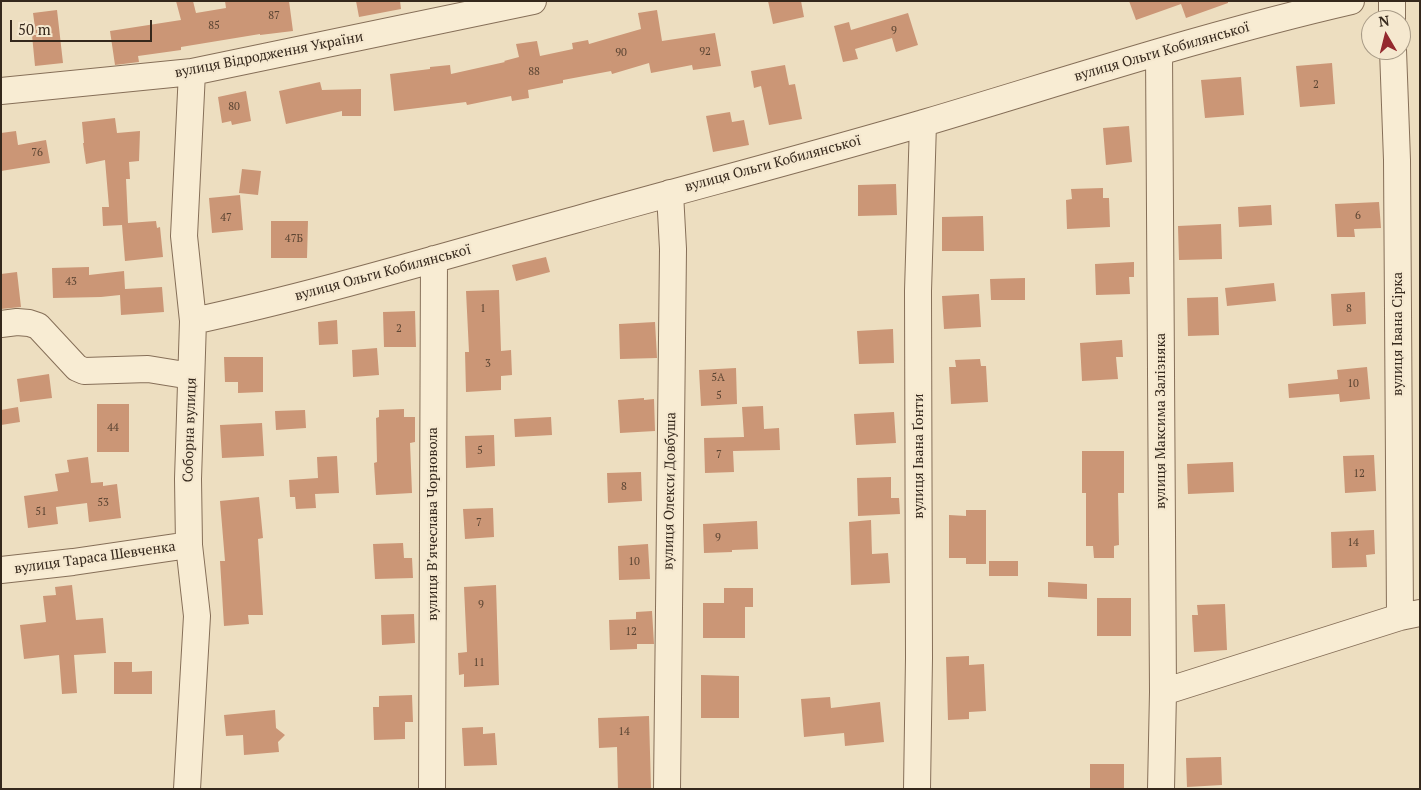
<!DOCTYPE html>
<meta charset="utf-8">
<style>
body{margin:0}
#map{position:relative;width:1421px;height:790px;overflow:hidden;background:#eddec0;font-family:"PT Serif",serif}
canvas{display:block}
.frame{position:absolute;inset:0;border:2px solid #35281c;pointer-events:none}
.north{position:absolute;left:1361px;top:10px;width:50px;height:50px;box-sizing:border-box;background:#f5e8cf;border:1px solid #a89b87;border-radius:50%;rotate:352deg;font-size:14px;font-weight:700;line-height:20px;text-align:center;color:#35281c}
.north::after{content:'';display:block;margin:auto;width:18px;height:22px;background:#94292e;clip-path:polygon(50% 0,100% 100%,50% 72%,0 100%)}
.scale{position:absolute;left:10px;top:20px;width:142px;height:22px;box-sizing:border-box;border:2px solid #35281c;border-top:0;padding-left:6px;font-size:15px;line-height:18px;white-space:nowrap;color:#35281c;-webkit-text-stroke:4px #f5e8cf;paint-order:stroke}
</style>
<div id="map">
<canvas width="1421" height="790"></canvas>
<div class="frame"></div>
<div class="north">N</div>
<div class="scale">50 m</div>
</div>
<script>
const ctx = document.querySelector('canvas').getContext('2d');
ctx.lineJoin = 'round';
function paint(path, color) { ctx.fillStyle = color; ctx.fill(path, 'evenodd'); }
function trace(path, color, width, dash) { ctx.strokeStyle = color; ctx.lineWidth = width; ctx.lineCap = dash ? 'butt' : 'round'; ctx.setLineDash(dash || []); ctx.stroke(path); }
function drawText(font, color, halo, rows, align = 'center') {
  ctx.font = font + ' "PT Serif",serif'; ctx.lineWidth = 4.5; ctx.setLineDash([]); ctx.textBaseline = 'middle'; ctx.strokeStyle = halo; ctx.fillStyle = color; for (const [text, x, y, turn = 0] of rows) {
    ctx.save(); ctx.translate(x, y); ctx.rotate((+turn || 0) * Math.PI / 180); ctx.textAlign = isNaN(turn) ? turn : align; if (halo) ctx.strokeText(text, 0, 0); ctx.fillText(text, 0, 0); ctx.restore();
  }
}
paint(new Path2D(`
 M176,1H193L196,13L226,8L225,1H289L293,31L260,35V34L181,47V50L138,56L139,62L115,65L110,31L181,20Z
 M356,1H400L401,9L359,17Z
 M768,1H801L804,17L773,24Z
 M1129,1H1228V3L1186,18L1181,4L1136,20Z
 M57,10L63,63L35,66L32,35H36L33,13Z
 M657,10L662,41L715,33L721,66L693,70L692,65L651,73L649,63L612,74L611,71L563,80V83L528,90L529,98L512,101L511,96L467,105L466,102L394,111L390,74L430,69V67L450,65L451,74L505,62L504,61L519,57L516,44L537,41L540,56L573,49L572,43L588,40L589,44L641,29L638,13Z
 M908,13L918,45L896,52L892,38L855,49L858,59L843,62L834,26L849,22L851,30Z
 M1332,63L1335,104L1300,107L1296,66Z
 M785,65L789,85L795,84L802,119L769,125L761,86L754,88L751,71Z
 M1241,77L1244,115L1205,118L1201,80Z
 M320,82L322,90L361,89V116H342V111L286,124L279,91Z
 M246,91L251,121L232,125L231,121L222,123L218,97Z
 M730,112L732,122L744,120L749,145L713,152L706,116Z
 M115,118L117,133L140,131L139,161L129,162L130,179H126L128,223L156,221L157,228L160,227L163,257L125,261L122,225L103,226L102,207H109L105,160L86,164L83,143H84L82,122Z
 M1129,126L1132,162L1106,165L1103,128Z
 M16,131L18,145L46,140L50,163L1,171V133Z
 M242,169L261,171L258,195L239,193Z
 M896,184L897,215L858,216V185Z
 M1103,188V198H1109L1110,227L1067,229L1066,200L1072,199L1071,189Z
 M240,195L243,230L212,233L209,198Z
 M1379,202L1381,228L1354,229L1355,237H1337L1335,204Z
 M1271,205L1272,225L1239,227L1238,207Z
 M983,216L984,251H942V217Z
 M271,221H308L307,258H271Z
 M1221,224L1222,259L1179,260L1178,226Z
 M546,257L550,272L516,281L512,265Z
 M1134,262V277H1129L1130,294L1096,295L1095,264Z
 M89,267V275L124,271L125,289L162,287L164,312L121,315L120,295L101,297L53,298L52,268Z
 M17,272L21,307L1,309V274Z
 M1025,278V300H991L990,279Z
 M1274,283L1276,301L1227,306L1225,288Z
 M499,290L501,351L511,350L512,375L501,376V390L466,392L465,352H469L466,291Z
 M1365,292L1366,324L1333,326L1331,294Z
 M979,294L981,327L944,329L942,296Z
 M1218,297L1219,335L1188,336L1187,298Z
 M415,311L416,347H384L383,312Z
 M337,320L338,344L319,345L318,322Z
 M655,322L657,358L620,359L619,324Z
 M893,329L894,363L859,364L857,331Z
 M1122,340L1123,357H1116L1118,379L1082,381L1080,343Z
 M377,348L379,375L353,377L352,350Z
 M224,357H263V392L238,393V382H225Z
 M980,359L981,366H986L988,402L951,404L949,367H956L955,360Z
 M1367,367L1370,399L1340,402L1339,394L1289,398L1288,384L1338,379L1337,370Z
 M736,368L737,404L701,406L699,370Z
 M49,374L52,398L20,402L17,379Z
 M644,398V400L654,399L655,431L620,433L618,400Z
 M97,404H129V452H97Z
 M763,406L764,429L779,428L780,450L733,451L734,472L705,473L704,438L744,437L742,407Z
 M18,407L20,422L1,425V410Z
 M404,409V417H415V442L410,443L412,493L376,495L374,463L377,462L376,418L379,417V410Z
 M305,410L306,428L276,430L275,411Z
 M894,412L896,443L856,445L854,414Z
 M551,417L552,435L515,437L514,419Z
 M262,423L264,456L222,458L220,425Z
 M494,435L495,466L466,468L465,436Z
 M1082,451H1124V493H1118L1119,545L1114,546V558H1094L1093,546H1086V493H1082Z
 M1374,455L1376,491L1345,493L1343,456Z
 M337,456L339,493L315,494L316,508L296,509L295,497H290L289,480L318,478L317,457Z
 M88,457L91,483L103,482V486L117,484L121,518L89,522L87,503L56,507L58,524L28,528L24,496L58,491L55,474L69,472L67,460Z
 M1233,462L1234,492L1188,494L1187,464Z
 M641,472L642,501L608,503L607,473Z
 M891,477V498H899L900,514L858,516L857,478Z
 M259,497L263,538L258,539L263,615H248L249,624L224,626L220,561H225L220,501Z
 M493,508L494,537L465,539L463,509Z
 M966,510H986V564H966V558H949V515L966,516Z
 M871,520L872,554L888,553L890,583L851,585L849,522Z
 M757,521L758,549L732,550V552L704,553L703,524Z
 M1374,530L1375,554L1366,555L1367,567L1332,568L1331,532Z
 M403,543L404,558H412L413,578L375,579L373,544Z
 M648,544L650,579L619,580L618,546Z
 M989,561H1018V576H989Z
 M1048,582L1087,584V599L1048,597Z
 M72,585L76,620L103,618L106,653L74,655L77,693L62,694L59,655L24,659L20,625L46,622L43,596L56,595L55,587Z
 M496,585L499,685L464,687V674L459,675L458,653L467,652L464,587Z
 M724,588H753V607H745V638H703V603H724Z
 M1097,598H1131V636H1097Z
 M1225,604L1227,650L1194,652L1192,615H1198L1197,605Z
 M652,611L654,644H637V649L610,650L609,620L636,619V612Z
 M414,614L415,643L382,645L381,615Z
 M969,656V665L984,664L986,711L969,712V719L948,720L946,657Z
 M114,662H132V672L152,671V694H114Z
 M701,675L739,676V718H701Z
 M412,695L413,722H405V739L374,740L373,707H379V696Z
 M830,697L831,708L880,702L884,742L845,746L844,733L804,737L801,699Z
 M275,710L276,728L285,735L278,742L279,752L244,755L243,735L226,736L224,715Z
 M649,716L651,789H618L617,747L599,748L598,718Z
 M483,727V734L495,733L497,765L464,766L462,728Z
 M1221,757L1222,785L1187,787L1186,758Z
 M1090,764H1124V789H1090Z`), '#cb9676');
const minor = new Path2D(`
 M1392,1V20
 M1393,50L1397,160L1400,617
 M1159,52L1163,692L1161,789
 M1,91L192,72L533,1
 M193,321C323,293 450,254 578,219C695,186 812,156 927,122C1068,80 1208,34 1351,1
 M1,324L17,322L29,323L38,326L77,368L84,371L148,369L191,376
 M1,570L73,562L189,545
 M1163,692L1400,617L1420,613
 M187,789L197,616L189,545L188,479L193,321L184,236L192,72
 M432,789L434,259
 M667,789L673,249L670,193
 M917,789L919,658L918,291L923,123`);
trace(minor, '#866f58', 28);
trace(minor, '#f8ecd3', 26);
drawText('11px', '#5a4432', null, [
 ["87",274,16],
 ["85",214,26],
 ["9",894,31],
 ["92",705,52],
 ["90",621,53],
 ["88",534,72],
 ["2",1316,85],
 ["80",234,107],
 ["76",37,153],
 ["6",1358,216],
 ["47",226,218],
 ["47Б",294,239],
 ["43",71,282],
 ["1",483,309],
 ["8",1349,309],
 ["2",399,329],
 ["3",488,364],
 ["5А",718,378],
 ["10",1353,384],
 ["5",719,396],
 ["44",113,428],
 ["5",480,451],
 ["7",719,455],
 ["12",1359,474],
 ["8",624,487],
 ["53",103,503],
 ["51",41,512],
 ["7",479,523],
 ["9",718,538],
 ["14",1353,543],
 ["10",634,562],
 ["9",481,605],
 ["12",631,632],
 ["11",479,663],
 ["14",624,732]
]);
drawText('14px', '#35281c', '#f5e8cf', [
 ["вулиця Ольги Кобилянської",1162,52,-16],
 ["вулиця Відродження України",269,55,-11],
 ["вулиця Ольги Кобилянської",773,164,-15],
 ["вулиця Ольги Кобилянської",383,273,-15],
 ["вулиця Івана Сірка",1398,334,-90],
 ["вулиця Максима Залізняка",1161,421,-90],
 ["Соборна вулиця",190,430,-88],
 ["вулиця Івана Ґонти",919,456,-90],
 ["вулиця Олекси Довбуша",670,491,-89],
 ["вулиця Вʼячеслава Чорновола",433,524,-90],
 ["вулиця Тараса Шевченка",95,558,-8]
]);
</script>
